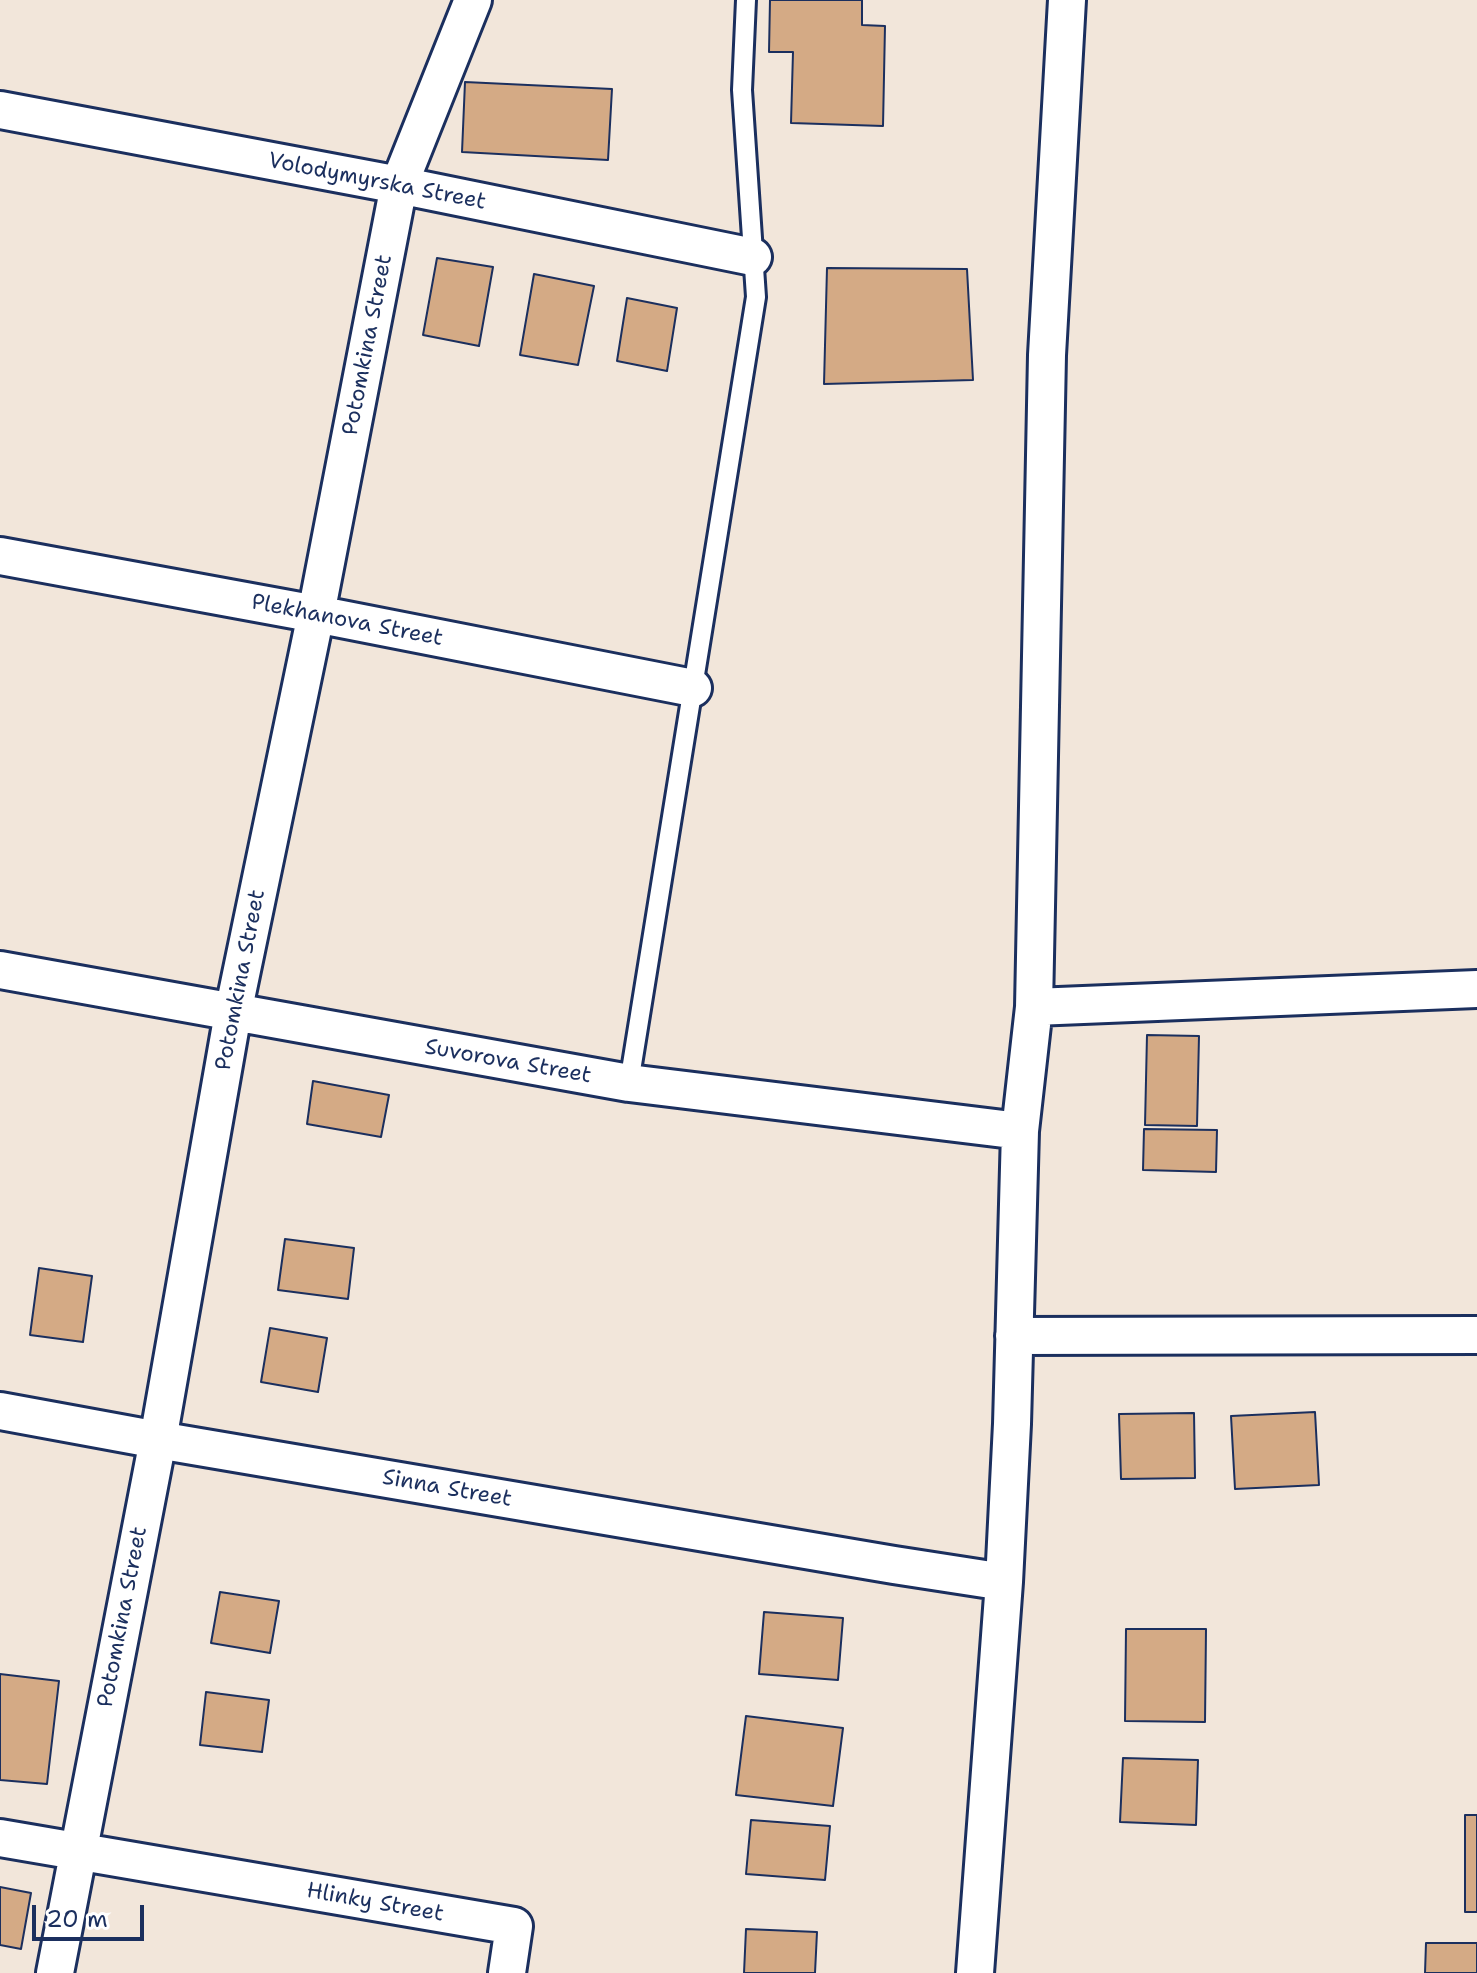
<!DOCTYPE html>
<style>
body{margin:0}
#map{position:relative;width:1477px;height:1973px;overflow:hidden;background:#f2e6da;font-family:"Shantell Sans",sans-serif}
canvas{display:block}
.scale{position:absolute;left:32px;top:1905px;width:112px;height:36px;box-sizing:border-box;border:4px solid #1b2f5e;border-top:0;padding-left:10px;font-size:24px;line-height:28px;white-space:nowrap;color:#1b2f5e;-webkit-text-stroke:6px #fff;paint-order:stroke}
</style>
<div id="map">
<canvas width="1477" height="1973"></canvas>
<div class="scale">20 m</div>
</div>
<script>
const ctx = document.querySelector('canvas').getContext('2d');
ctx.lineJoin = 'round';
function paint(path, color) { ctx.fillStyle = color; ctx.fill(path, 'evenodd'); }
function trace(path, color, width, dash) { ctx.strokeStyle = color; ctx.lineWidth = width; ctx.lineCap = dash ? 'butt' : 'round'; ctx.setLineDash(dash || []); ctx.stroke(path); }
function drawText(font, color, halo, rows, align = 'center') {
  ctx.font = font + ' "Shantell Sans",sans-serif'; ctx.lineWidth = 8; ctx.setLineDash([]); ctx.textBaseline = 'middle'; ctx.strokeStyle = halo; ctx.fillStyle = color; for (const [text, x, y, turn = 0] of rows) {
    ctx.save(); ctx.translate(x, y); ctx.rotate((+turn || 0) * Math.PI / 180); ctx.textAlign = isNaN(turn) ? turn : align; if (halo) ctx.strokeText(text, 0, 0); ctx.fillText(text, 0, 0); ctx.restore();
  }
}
const building = new Path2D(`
 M770,0H862V25L885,26L883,126L791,123L793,52H769Z
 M465,82L612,89L608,160L462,152Z
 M437,258L493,267L479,346L423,335Z
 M827,268L967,269L973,380L824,384Z
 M534,274L594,286L578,365L520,355Z
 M627,298L677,308L667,371L617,361Z
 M1147,1035L1199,1036L1197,1126L1145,1125Z
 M313,1081L389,1095L381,1137L307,1124Z
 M1144,1129L1217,1130L1216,1172L1143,1170Z
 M285,1239L354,1248L348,1299L278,1290Z
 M39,1268L92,1276L83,1342L30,1335Z
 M270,1328L327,1338L318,1392L261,1382Z
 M1315,1412L1319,1485L1235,1489L1231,1416Z
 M1194,1413L1195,1478L1121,1479L1119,1414Z
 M220,1592L279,1601L270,1653L211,1643Z
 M764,1612L843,1618L838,1680L759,1674Z
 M1126,1629H1206L1205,1722L1125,1721Z
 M0,1674L59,1681L47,1784L0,1780Z
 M206,1692L269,1700L262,1752L200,1745Z
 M746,1716L843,1728L833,1806L736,1795Z
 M1123,1758L1198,1760L1196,1825L1120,1822Z
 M1465,1815H1477V1912H1465Z
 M751,1820L830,1826L825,1880L746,1874Z
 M0,1887L31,1893L21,1949L0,1945Z
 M746,1929L817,1932L815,1973H744Z
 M1426,1943H1477V1973H1425Z`);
paint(building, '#d4aa85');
trace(building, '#1b2f5e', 2);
const lane = new Path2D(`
 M629,1083L756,297L742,90L746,0`);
const street = new Path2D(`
 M0,110L399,185L753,257
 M0,556L316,614L693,688
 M0,970L629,1083L1020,1131
 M1034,1007L1477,989
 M1014,1336L1477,1335
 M0,1411L158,1440L894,1565L1004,1582
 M0,1838L514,1926L507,1973
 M55,1973L158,1440L233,1013L316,614L399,185L473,0
 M975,1973L1004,1582L1012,1424L1020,1131L1034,1007L1047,355L1067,0`);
trace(lane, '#1b2f5e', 24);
trace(street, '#1b2f5e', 42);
trace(lane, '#fff', 18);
trace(street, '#fff', 36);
drawText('22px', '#1b2f5e', '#fff', [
 ["Volodymyrska Street",377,182,11],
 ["Potomkina Street",368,345,-79],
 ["Plekhanova Street",347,621,11],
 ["Potomkina Street",241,980,-79],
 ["Suvorova Street",508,1062,10],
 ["Sinna Street",447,1489,10],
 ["Potomkina Street",123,1617,-79],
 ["Hlinky Street",375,1903,10]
]);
</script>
